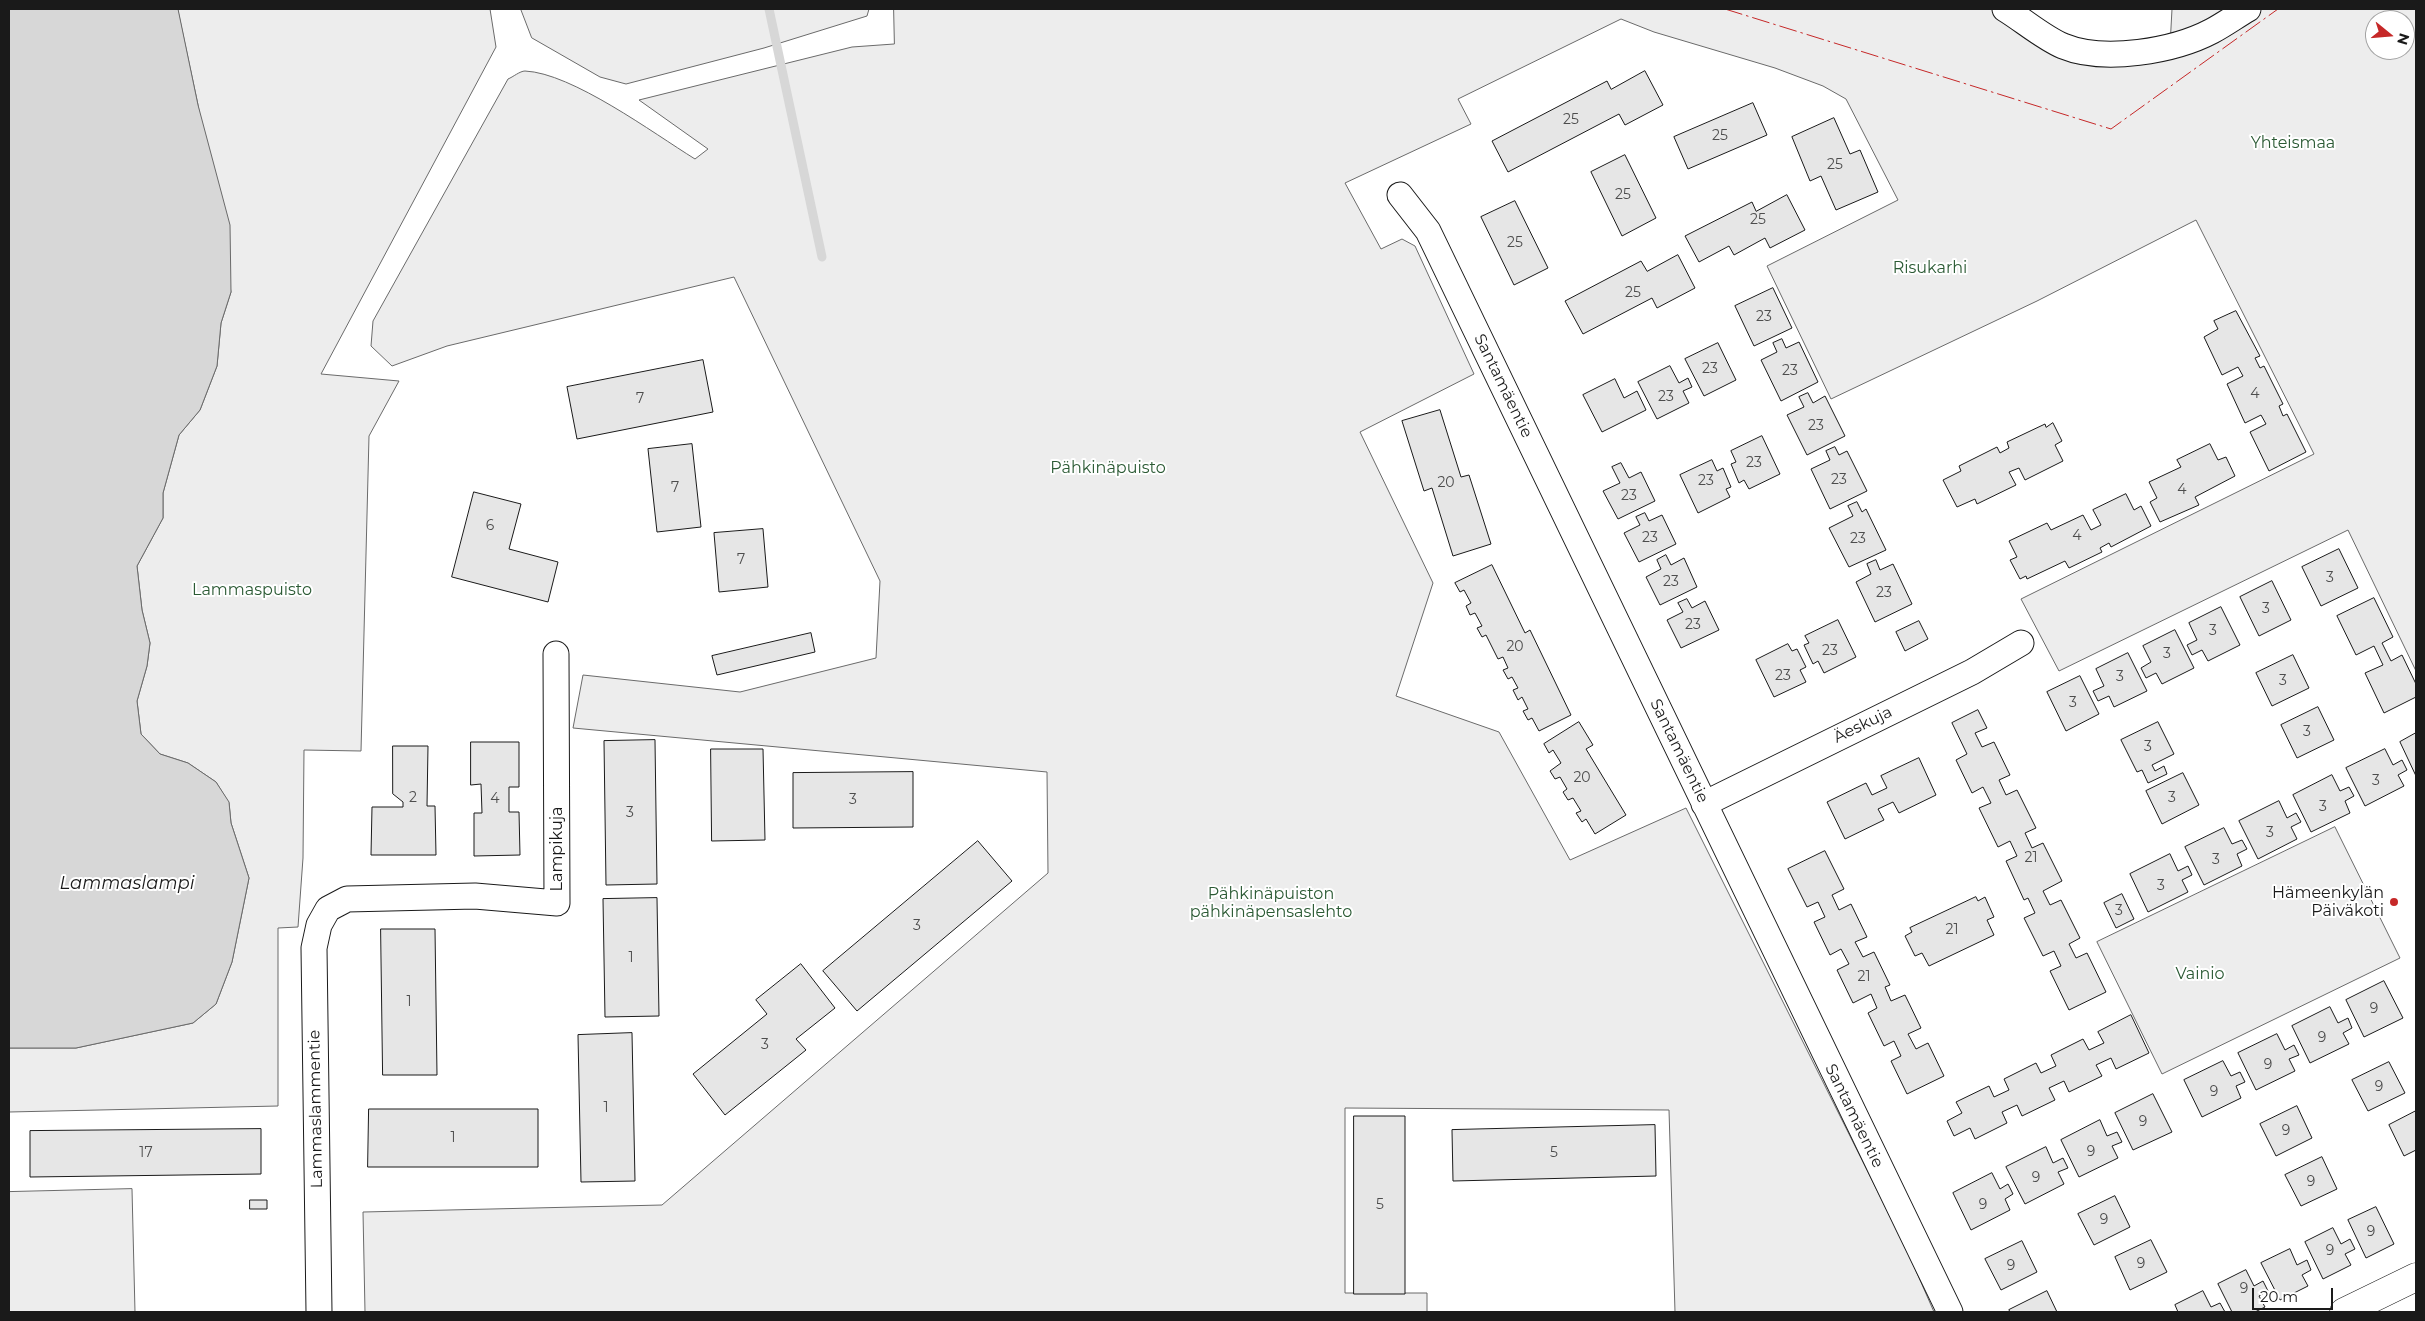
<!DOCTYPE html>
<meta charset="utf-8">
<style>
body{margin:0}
#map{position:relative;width:2425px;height:1321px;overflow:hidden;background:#fff;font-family:Montserrat,sans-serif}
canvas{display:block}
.frame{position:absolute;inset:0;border:10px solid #1a1a1a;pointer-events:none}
.north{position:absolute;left:2365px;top:10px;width:50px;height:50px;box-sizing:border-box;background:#fff;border:1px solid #a3a3a3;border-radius:50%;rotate:107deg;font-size:14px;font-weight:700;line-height:20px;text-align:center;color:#1a1a1a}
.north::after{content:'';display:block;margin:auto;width:18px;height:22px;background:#c62828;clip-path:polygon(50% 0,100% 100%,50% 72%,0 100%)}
.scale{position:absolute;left:2252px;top:1288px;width:81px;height:22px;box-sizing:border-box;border:2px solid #1a1a1a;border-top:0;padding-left:6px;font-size:15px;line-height:18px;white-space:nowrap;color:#1a1a1a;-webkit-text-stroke:4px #fff;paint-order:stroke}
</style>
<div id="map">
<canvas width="2425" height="1321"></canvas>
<div class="frame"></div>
<div class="north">N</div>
<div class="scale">20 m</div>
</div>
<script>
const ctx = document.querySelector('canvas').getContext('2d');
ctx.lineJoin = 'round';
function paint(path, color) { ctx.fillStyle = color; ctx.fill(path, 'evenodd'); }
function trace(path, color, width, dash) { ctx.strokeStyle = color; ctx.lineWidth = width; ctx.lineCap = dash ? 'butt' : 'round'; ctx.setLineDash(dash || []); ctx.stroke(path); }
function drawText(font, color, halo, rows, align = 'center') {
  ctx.font = font + ' Montserrat,sans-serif'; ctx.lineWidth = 4; ctx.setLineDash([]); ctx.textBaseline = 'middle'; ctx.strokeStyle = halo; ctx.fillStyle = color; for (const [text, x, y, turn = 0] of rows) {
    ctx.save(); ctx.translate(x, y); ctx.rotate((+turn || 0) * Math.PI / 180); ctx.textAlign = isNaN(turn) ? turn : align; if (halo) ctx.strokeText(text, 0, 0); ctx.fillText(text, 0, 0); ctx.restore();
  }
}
const green = new Path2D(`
 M178,9H490L496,47L321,374L399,381L369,436L361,751L304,750L303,858L298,927L278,928V1106L9,1112V1048H76L193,1023L216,1004L232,962L249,878L231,823L229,803L216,782L188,763L160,754L141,734L137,701L147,666L150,643L142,610L137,566L163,518V493L179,435L200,410L217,366L221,323L231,292L198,105Z
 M521,9H869L867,16L764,48L626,84L600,77L532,38Z
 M894,9H2005L2063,46H2170L2172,9H2416V671L2348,530L2059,671L2021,599L2314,454L2196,220L2037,301L1831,399L1767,266L1898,200L1846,99L1823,86L1775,68L1654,32L1621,19L1458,99L1471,124L1345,183L1381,249L1402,239L1415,246L1474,374L1360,432L1433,583L1396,696L1499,732L1570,860L1686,808L1906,1248L1934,1312H1675L1669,1110L1345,1108V1293H1427V1312H365L363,1212L662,1205L1048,873L1047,772L573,728L583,675L740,692L876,658L880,581L734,277L447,346L392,366L371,346L373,321L508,79C513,77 520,71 525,71C572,73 653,133 695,159L708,149L639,100L852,47L894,44ZM2375,20H2405V50H2375Z
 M2335,827L2400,958L2162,1074L2097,942Z
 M132,1189L135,1312H9V1192Z`);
paint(green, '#ededed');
trace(green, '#6a6a6a', 1);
const water = new Path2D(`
 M9,9H178L198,105L230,225L231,292L221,323L217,366L200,410L179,435L163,493V518L137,566L142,610L150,643L147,666L137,701L141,734L160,754L188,763L216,782L229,802L231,823L249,878L232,962L216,1004L193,1023L76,1048H9Z`);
paint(water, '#d7d7d7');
trace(water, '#6a6a6a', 1);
trace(new Path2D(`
 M769,9L822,257`), '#d7d7d7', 9);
const building = new Path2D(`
 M1645,71L1663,105L1625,125L1619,114L1508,172L1492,141L1607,81L1611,89Z
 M1753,103L1767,135L1688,169L1674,137Z
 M1834,118L1850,154L1860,150L1878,192L1836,210L1821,176L1810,181L1792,137Z
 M1625,155L1656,218L1622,236L1591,172Z
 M1787,195L1805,230L1770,248L1765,238L1734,255L1729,246L1699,262L1685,236L1752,202L1756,211Z
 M1515,201L1548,268L1514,285L1481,217Z
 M1678,255L1695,288L1657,308L1652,298L1583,334L1565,301L1641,261L1647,271Z
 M1773,288L1792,328L1754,346L1735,306Z
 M2236,311L2260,356L2255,358L2260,368L2264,366L2283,404L2279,406L2283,416L2287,414L2306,452L2269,471L2250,432L2266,424L2261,415L2245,423L2227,384L2243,376L2238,367L2222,375L2204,337L2218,329L2214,321Z
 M1782,339L1786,348L1799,342L1818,382L1781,401L1761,360L1777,352L1773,343Z
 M1718,343L1736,380L1704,396L1685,359Z
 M703,360L713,412L577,439L567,387Z
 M1670,366L1679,383L1688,378L1692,387L1683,391L1689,403L1657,419L1638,382Z
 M1615,379L1624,398L1637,391L1646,410L1602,432L1583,395Z
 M1808,393L1813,403L1825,396L1845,436L1807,455L1787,415L1804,407L1799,397Z
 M1440,410L1461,477L1469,475L1491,544L1453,556L1432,488L1424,491L1402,421Z
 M2053,423L2062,441L2055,445L2063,461L2025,480L2019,468L2009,472L2016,485L1977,504L1975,499L1957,507L1943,480L1961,471L1959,466L1997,447L2000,453L2009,448L2007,442L2045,424L2046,427Z
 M1762,436L1780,474L1749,489L1744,480L1739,483L1731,464L1736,462L1731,451Z
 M692,444L701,527L657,532L648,449Z
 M2210,444L2218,460L2226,457L2235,476L2195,497L2199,505L2160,522L2150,502L2157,498L2149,482L2181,467L2177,460Z
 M1835,447L1839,455L1847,451L1867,491L1830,509L1811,469L1830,460L1826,451Z
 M1712,460L1717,471L1723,468L1731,487L1726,489L1730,497L1698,513L1680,475Z
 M1621,463L1629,478L1641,472L1655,501L1618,519L1603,491L1620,483L1612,467Z
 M474,492L521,504L509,549L558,562L548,602L452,577Z
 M2126,494L2134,510L2141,506L2151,526L2111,547L2109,543L2100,548L2102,552L2069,568L2065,561L2027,579L2026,576L2020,579L2010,560L2017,557L2009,541L2047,523L2051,530L2083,515L2091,530L2101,525L2093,510Z
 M1857,502L1862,512L1866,509L1886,550L1849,567L1829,528L1853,516L1848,506Z
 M1645,513L1649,521L1662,515L1676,544L1639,562L1624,533L1640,525L1636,517Z
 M763,529L768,587L719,592L714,533Z
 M2339,549L2358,588L2321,606L2302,567Z
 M1666,555L1671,565L1684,558L1697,587L1660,605L1646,577L1661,569L1657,560Z
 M1876,560L1880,570L1893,564L1912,604L1875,622L1856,582L1871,574L1867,564Z
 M1492,565L1525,633L1530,630L1571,715L1539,731L1532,718L1528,720L1523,711L1528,709L1522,697L1518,700L1513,690L1518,688L1512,677L1508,679L1503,670L1508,668L1503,657L1498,659L1486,635L1482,637L1477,628L1482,626L1475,613L1470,615L1466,606L1471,603L1464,590L1460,592L1455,583Z
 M2272,581L2291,620L2259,636L2240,597Z
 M2374,598L2393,637L2382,643L2391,661L2402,655L2416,684V697L2384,713L2365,673L2383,665L2374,646L2356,655L2337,616Z
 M1687,599L1692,608L1705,601L1719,630L1681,648L1667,620L1683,612L1678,603Z
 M2221,607L2240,645L2208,661L2202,650L2192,655L2187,645L2197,640L2189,623Z
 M1838,620L1856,657L1824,673L1818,661L1813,664L1804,645L1809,643L1805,636Z
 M1919,621L1928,639L1905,651L1896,632Z
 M2175,630L2194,668L2162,684L2156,673L2146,678L2141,668L2151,662L2143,646Z
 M811,633L815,652L717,675L712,656Z
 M1788,644L1792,651L1797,649L1806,667L1800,670L1806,682L1774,697L1756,660Z
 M2128,653L2147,691L2114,707L2109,696L2098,701L2093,691L2104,686L2096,669Z
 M2293,655L2309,688L2272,706L2256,673Z
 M2080,676L2099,714L2066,731L2047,692Z
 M2318,707L2334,740L2297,758L2281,725Z
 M1978,710L1987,728L1975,733L1982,747L1994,742L2010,775L1999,780L2006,795L2017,790L2036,828L2025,833L2032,848L2043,843L2062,881L2043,891L2050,905L2061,900L2080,938L2069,944L2076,958L2087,953L2106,992L2069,1010L2050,971L2061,966L2054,951L2043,956L2024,918L2035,913L2028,898L2024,900L2006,861L2017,856L2010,841L1998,847L1979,808L1991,803L1983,787L1972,793L1956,760L1967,754L1952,723Z
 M1579,722L1593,745L1586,749L1626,815L1595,834L1586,819L1582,822L1576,813L1581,811L1573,798L1568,800L1563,792L1567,789L1560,777L1555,779L1550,771L1561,763L1553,750L1549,753L1544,744Z
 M2158,722L2174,754L2152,765L2155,771L2164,766L2167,774L2148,783L2142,770L2137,772L2121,740Z
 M2416,733V776L2400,742Z
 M655,740L657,884L606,885L604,741Z
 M471,742H519V787H509V812H519L520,855L474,856V813H482L481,784L471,785Z
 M393,746H428L427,806H435L436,855H371L372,807H403V802L393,794Z
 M711,749H763L765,840L712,841Z
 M2385,749L2393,765L2402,760L2407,770L2398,775L2404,786L2365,806L2346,768Z
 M1919,758L1936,795L1899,813L1893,802L1878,809L1884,820L1845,839L1827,802L1866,783L1872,795L1887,788L1881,776Z
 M913,772V827L793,828V773Z
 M2183,773L2199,805L2162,824L2146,791Z
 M2332,775L2340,791L2349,787L2354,796L2345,801L2350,813L2311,832L2293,795Z
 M2279,801L2287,818L2296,813L2301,822L2291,827L2297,839L2258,859L2239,821Z
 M2224,828L2232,844L2242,840L2247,849L2237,854L2242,866L2204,885L2185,847Z
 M978,841L1012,881L857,1011L823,971Z
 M1825,851L1844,889L1832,895L1839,910L1851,904L1867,937L1855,942L1863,957L1874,952L1890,985L1885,987L1891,1001L1905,995L1921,1028L1908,1034L1916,1049L1928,1043L1944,1076L1907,1094L1891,1061L1901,1056L1894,1041L1884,1046L1868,1013L1877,1008L1871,994L1853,1003L1837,970L1849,964L1841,949L1830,955L1814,922L1825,917L1818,902L1807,907L1788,869Z
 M2170,854L2178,871L2188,866L2192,875L2182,880L2188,892L2148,912L2130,874Z
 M2122,894L2134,919L2116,928L2104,903Z
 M1976,897L1978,901L1985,897L1994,917L1987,920L1994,935L1929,966L1922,953L1915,956L1905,936L1912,932L1910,928Z
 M657,898L659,1016L605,1017L603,899Z
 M381,929H435L437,1075H383Z
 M801,964L835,1008L796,1039L806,1050L725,1115L693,1074L767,1014L756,1000Z
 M2384,981L2403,1018L2364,1037L2346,1000Z
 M2330,1007L2338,1023L2348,1018L2352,1028L2343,1033L2349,1044L2310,1063L2292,1026Z
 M2131,1015L2149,1053L2116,1069L2111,1058L2096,1065L2102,1076L2069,1092L2064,1081L2049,1088L2055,1100L2022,1116L2017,1105L2002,1112L2007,1123L1975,1139L1970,1128L1954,1136L1947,1121L1962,1113L1956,1102L1989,1086L1994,1097L2009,1090L2004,1079L2036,1063L2041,1073L2056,1066L2051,1055L2083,1039L2089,1050L2104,1043L2098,1032Z
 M632,1033L635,1181L581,1182L578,1035Z
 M2277,1034L2285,1050L2294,1045L2299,1055L2289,1059L2295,1071L2256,1090L2238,1053Z
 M2223,1061L2231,1076L2240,1072L2245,1082L2236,1086L2241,1098L2202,1117L2184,1080Z
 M2389,1062L2405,1093L2368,1111L2352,1080Z
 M2153,1094L2172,1132L2133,1150L2115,1113Z
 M2297,1106L2312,1138L2276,1156L2260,1124Z
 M369,1109H538V1167H368Z
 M2416,1111V1150L2404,1156L2389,1125Z
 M1354,1116H1405V1294H1354Z
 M2100,1120L2107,1136L2117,1132L2122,1142L2112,1146L2118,1158L2079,1177L2061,1140Z
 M1655,1125L1656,1176L1453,1181L1452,1130Z
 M261,1129V1174L30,1177V1131Z
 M2046,1147L2053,1163L2063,1158L2068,1168L2058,1172L2064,1184L2025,1204L2006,1167Z
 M2322,1157L2337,1189L2301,1206L2285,1175Z
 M1992,1173L2000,1189L2008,1184L2013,1194L2005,1199L2010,1210L1971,1230L1953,1193Z
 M2115,1196L2130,1227L2094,1245L2078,1214Z
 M250,1200H267V1209H250Z
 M2376,1207L2394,1244L2366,1258L2348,1220Z
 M2333,1228L2341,1244L2350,1239L2355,1249L2345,1254L2351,1265L2323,1279L2305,1242Z
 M2151,1240L2167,1272L2130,1290L2115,1257Z
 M2022,1241L2037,1272L2001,1290L1985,1259Z
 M2290,1249L2297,1265L2307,1260L2311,1270L2302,1275L2308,1286L2280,1300L2261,1263Z
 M2246,1270L2254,1286L2263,1281L2268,1291L2259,1296L2265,1307L2255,1312H2232L2218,1284Z
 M2047,1291L2057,1312H2010L2009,1310Z
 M2203,1291L2211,1307L2220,1303L2225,1312H2178L2175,1305Z`);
paint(building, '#e6e6e6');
trace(building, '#1a1a1a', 1);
const minor = new Path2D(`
 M2005,9C2023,20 2044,38 2063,46C2104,63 2174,51 2212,31C2225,24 2236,16 2248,9
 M1400,195L1428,231L1950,1312
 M1704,804L1972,672L2021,643
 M319,1312L314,948L319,925L328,909L347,899L475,896L557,903L556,654`);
const tertiary = new Path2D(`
 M2344,1312L2416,1277`);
trace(minor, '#1a1a1a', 27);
trace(tertiary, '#1a1a1a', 29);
trace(minor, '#fff', 25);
trace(tertiary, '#fff', 28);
trace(new Path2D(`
 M1725,9L2111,129L2278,9`), '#c62828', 1, [18, 4, 2.5, 4]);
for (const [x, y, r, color] of [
 [2394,902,5,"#c62828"]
]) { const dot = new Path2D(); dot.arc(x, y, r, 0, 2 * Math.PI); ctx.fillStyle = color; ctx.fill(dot); trace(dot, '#fff', 2); }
drawText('14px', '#4d4d4d', null, [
 ["25",1571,120],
 ["25",1720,136],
 ["25",1835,165],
 ["25",1623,195],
 ["25",1758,220],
 ["25",1515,243],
 ["25",1633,293],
 ["23",1764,317],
 ["23",1710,369],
 ["23",1790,371],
 ["4",2255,394],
 ["23",1666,397],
 ["7",640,399],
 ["23",1816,426],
 ["23",1754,463],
 ["23",1839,480],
 ["23",1706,481],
 ["20",1446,483],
 ["7",675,488],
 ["4",2182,490],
 ["23",1629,496],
 ["6",490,526],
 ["4",2077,536],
 ["23",1650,538],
 ["23",1858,539],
 ["7",741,560],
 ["3",2330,578],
 ["23",1671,582],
 ["23",1884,593],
 ["3",2266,609],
 ["23",1693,625],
 ["3",2213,631],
 ["20",1515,647],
 ["23",1830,651],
 ["3",2167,654],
 ["23",1783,676],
 ["3",2120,677],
 ["3",2283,681],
 ["3",2073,703],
 ["3",2307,732],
 ["3",2148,747],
 ["20",1582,778],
 ["3",2376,781],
 ["2",413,798],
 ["3",2172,798],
 ["4",495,799],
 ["3",853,800],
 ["3",2323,807],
 ["3",630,813],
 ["3",2270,833],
 ["21",2031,858],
 ["3",2216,860],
 ["3",2161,886],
 ["3",2119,911],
 ["3",917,926],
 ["21",1952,930],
 ["1",631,958],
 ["21",1864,977],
 ["1",409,1002],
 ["9",2374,1009],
 ["9",2322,1038],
 ["3",765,1045],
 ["9",2268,1065],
 ["9",2379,1087],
 ["9",2214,1092],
 ["1",606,1108],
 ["9",2143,1122],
 ["9",2286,1131],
 ["1",453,1138],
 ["9",2091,1152],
 ["17",146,1153],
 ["5",1554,1153],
 ["9",2036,1178],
 ["9",2311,1182],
 ["5",1380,1205],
 ["9",1983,1205],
 ["9",2104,1220],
 ["9",2371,1232],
 ["9",2330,1251],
 ["9",2141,1264],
 ["9",2011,1266],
 ["9",2244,1289]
]);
drawText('16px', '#2b5a34', '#fff', [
 ["Yhteismaa",2293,143],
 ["Risukarhi",1930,268],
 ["Pähkinäpuisto",1108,468],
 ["Lammaspuisto",252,590],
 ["Pähkinäpuiston",1271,894],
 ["pähkinäpensaslehto",1271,912],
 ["Vainio",2200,974]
]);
drawText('16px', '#1a1a1a', '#fff', [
 ["Santamäentie",1503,386,64],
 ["Äeskuja",1863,725,-26],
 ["Santamäentie",1679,751,64],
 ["Lampikuja",557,849,-90],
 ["Lammaslammentie",316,1109,-91],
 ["Santamäentie",1854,1116,64]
]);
drawText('16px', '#1a1a1a', '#fff', [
 ["Hämeenkylän",2384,893],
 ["Päiväkoti",2384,911]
], 'right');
drawText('italic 18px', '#1a1a1a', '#fff', [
 ["Lammaslampi",127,884]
]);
</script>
